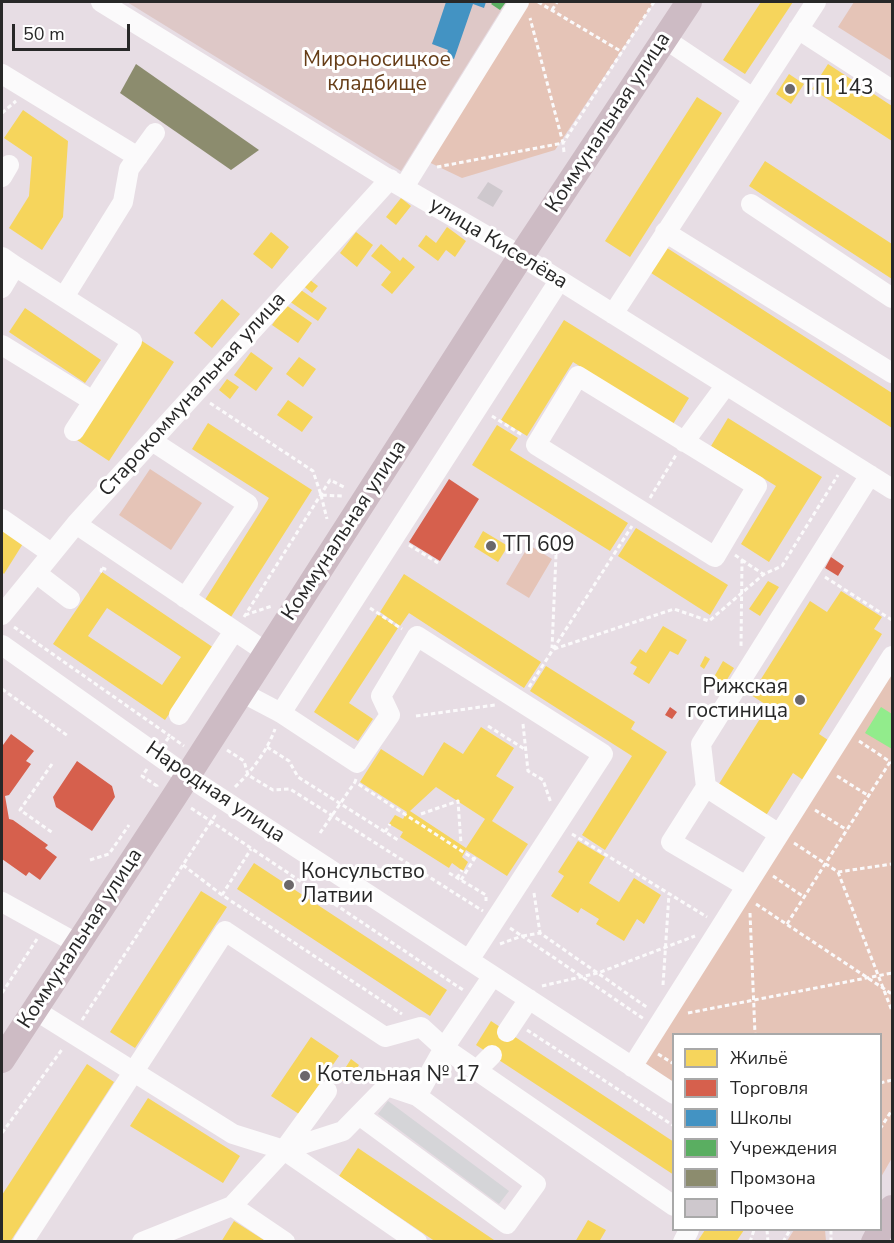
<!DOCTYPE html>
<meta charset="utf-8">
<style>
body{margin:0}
#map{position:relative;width:894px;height:1243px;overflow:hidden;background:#e7dde4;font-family:"Nunito Sans",sans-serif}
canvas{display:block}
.frame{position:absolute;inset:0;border:3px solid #282828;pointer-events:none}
.legend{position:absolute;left:672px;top:1033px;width:210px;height:198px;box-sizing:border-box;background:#fff;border:2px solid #a9a9a9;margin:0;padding:8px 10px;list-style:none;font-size:18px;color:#282828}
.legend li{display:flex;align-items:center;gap:12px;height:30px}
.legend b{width:30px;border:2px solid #a9a9a9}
.scale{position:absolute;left:12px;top:24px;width:118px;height:27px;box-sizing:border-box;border:3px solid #282828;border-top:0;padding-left:8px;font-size:18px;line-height:21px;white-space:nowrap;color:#282828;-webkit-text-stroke:4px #fff;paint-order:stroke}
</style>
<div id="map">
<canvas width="894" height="1243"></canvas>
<div class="frame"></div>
<ul class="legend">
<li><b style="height:16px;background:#f6d55c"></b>Жильё</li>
<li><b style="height:16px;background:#d6604d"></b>Торговля</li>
<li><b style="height:16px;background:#4393c3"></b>Школы</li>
<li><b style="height:16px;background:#5aae61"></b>Учреждения</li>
<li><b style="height:16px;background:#8c8c6e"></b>Промзона</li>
<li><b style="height:16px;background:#cec8cd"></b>Прочее</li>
</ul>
<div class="scale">50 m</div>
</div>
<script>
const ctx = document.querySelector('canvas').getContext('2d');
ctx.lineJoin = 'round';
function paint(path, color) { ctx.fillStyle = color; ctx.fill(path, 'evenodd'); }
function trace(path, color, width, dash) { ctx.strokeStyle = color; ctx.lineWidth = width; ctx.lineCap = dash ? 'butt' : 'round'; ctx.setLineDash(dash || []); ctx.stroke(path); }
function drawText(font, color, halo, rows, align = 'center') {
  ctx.font = font + ' "Nunito Sans",sans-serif'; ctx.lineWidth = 6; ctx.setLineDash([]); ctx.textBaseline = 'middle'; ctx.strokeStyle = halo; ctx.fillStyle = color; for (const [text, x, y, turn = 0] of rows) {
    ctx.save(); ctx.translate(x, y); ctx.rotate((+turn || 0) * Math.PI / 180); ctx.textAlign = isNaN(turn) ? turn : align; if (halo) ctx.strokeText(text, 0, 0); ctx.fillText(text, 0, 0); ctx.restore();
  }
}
paint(new Path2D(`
 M388,1101L509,1191L499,1204L378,1114Z`), '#d5d5d8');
paint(new Path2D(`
 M510,2H654L555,150L462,178L414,155Z
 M854,2H892V61L838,27Z
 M150,469L202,503L171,550L119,515Z
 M529,545L552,559L529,598L506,584Z
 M892,664V1158L881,1177L880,1034H674L673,1083L641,1060Z
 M794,1230H825L826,1241H787Z`), '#e5c4b7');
paint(new Path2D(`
 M127,2H506L401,171Z`), '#dec8c7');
paint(new Path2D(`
 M881,707L892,714V749L865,733Z`), '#92ec8c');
paint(new Path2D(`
 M761,2H793L745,74L723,60Z
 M828,64L892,106V141L812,89Z
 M789,74L804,84L791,104L776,94Z
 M697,97L722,113L630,257L605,241Z
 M23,110L68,141L63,217L42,250L9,228L29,196L32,157L4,138Z
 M765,161L892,244V279L749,186Z
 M401,198L411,206L396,225L386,217Z
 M447,227L466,241L455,257L446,250L438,261L418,246L426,235L436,243Z
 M271,232L289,247L272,269L253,254Z
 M356,232L373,245L357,267L340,253Z
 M381,244L400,261L403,257L415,267L392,294L381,285L391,272L371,256Z
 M664,246L892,393V428L648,271Z
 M306,277L318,286L312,293L301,284Z
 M298,288L327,308L318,321L289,301Z
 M222,299L240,314L212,348L194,333Z
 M286,305L312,323L298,343L272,325Z
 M25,308L101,360L85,383L9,332Z
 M564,320L689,398L673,424L573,362L527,436L501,420Z
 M142,341L174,362L109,461L77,440Z
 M251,352L273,368L256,391L234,375Z
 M299,357L316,369L303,387L286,374Z
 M227,379L239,387L230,399L219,390Z
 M288,400L313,417L302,432L277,415Z
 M728,418L822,477L769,562L741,544L776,486L711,446Z
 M208,423L312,490L229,620L203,603L269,498L192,449Z
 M497,425L518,438L510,450L628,523L610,551L472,465Z
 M2,528L24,542L4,574L2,572Z
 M636,528L728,585L710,615L618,556Z
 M483,531L508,546L498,562L474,547Z
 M102,572L214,648L165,720L53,644ZM107,608L181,657L162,685L88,636Z
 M404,574L541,662L524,688L409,613L400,626L380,612Z
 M768,581L779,587L760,616L749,609Z
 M841,591L882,617L874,629L882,634L819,734L831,742L806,782L793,773L765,817L717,787L768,706L751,695L810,601L827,612Z
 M378,614L398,628L349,703L373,719L358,741L314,712Z
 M663,626L687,640L678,655L670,651L649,684L633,674L637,667L630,663L640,649L646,653Z
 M705,656L710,659L704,669L700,666Z
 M723,661L734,668L725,683L714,677Z
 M546,666L635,722L631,729L667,752L605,850L582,835L632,756L530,691Z
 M481,727L514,748L496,776L514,787L492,821L528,844L507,876L466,850L462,857L468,862L463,871L452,863L449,868L400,837L403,832L389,824L395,815L403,819L407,812L360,782L381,749L423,776L444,742L463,754ZM436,787L485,819L466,848L410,811Z
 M578,841L605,857L589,883L619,902L634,878L661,895L644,924L637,919L624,941L596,924L599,919L581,908L578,913L551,896L564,876L558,872Z
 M254,863L447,990L430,1016L237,889Z
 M201,891L227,907L135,1048L110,1032Z
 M491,1021L674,1142V1175L476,1045Z
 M311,1037L339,1056L299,1114L271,1096Z
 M351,1059L359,1065L347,1084L339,1078Z
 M87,1064L114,1082L10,1242H2V1195Z
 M148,1098L240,1156L223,1183L130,1126Z
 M358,1148L497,1242H436L339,1176Z
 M588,1220L606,1230L599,1242H575Z
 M234,1221L267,1242H221Z
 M705,1230H744L736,1242H697Z`), '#f6d55c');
paint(new Path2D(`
 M449,479L479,499L440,561L409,542Z
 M831,557L844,566L838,576L825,568Z
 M670,707L677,712L672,719L665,715Z
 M11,734L34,751L26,761L31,764L9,795L5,796L9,819L13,820L48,845L45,848L57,857L40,880L29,872L26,876L2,859V744L3,745Z
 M77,761L112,786L115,797L92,831L56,807L53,797Z`), '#d6604d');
paint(new Path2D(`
 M446,2H486L484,8L473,4L454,59L446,56L448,50L432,44Z`), '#4393c3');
paint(new Path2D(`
 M493,2H506L500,10L491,4Z`), '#5aae61');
paint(new Path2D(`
 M136,64L259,150L231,170L120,93Z`), '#8c8c6e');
paint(new Path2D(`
 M488,182L503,191L493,207L477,198Z`), '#cec8cd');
trace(new Path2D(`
 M538,2L622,52
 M552,10L557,2
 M2,113L16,101
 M564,152L563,143L654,2
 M437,167L563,143L530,18
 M210,403L313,471L321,495L342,496
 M492,416L522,435
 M321,495L327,519
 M650,498L676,455
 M517,532L556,555L552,648
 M409,545L438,563
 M735,555L742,560L741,647
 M742,560L763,574
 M102,568L105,569L103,572L101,571Z
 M825,577L892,620
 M370,608L402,629
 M245,615L272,606
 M244,617L330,480L346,488
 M14,627L170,736
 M554,649L674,609L709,621L764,574L782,566L838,475
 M529,687L632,526
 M2,689L68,736
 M416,716L495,705
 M523,724L528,771L543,780L551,803
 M488,726L526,750
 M166,741L170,736L184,746
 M859,741L892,763
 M267,747L289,761L298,777L398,840
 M227,750L244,761L248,775L273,790L290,789L483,911
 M52,764L20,810L53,833
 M147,769L142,776L157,786L156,788
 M837,776L869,796
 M356,779L355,782L474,859
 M235,787C252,771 267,751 275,729
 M191,808L463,990
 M815,810L847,830
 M421,814L458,801L461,844
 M385,832L390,824
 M320,833L355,782
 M572,834L707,917
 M794,843L838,872L892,864
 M90,860L109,854L129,825
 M183,865L222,895L402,1014
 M838,872L892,1011
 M449,873L486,895V901
 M773,876L804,897
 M457,878L462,870
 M461,880L476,856
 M534,893L540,933
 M222,895L251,849
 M756,904L892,994
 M750,913L755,1034
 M787,924L890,762
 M510,928L522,936L540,933L648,1008
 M500,944L522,936L644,1019
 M663,985L669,894
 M542,986L598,973L695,936
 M2,993L37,939
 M688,1013L892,973
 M82,1020L216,814
 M527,1030L674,1126
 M658,1054L674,1064
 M880,1083L892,1080
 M880,1129L892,1110
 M2,1133L63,1048
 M767,1230L768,1242
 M750,1242L754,1230
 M783,1242L790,1230
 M831,1242V1230`), '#fbfafb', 3, [4.5, 3]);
trace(new Path2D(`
 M101,2L385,177L521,256L892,489
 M798,29L892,90
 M665,39L753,98
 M2,74L138,157
 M2,177L9,165
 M404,187L519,2
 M751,204L892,298
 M665,232L892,373
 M2,257L15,266L2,288
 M15,266L132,341L74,431
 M64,297L123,202L129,169L155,133
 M613,314L816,2
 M2,345L93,401
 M578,376L757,486L715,557L536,445Z
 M152,441L248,504L185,598
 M684,442L726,385
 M2,519L51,553
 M76,524L266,652
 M36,573L70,599
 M2,615L76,524L390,179
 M2,645L187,776L674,1094
 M241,692L281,713L357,763L390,715L381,696L417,636L603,754L469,960
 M281,713L559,281
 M179,715L234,631
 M706,787L779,834
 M746,886L671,842L706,787L701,744L870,475
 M2,902L78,944
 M492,977L444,1048L674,1206
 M35,1010L233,1134L284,1150
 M507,1032L529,999
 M632,1067L892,656
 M477,1070L492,1055
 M327,1091L284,1150L417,1242
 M359,1115L507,1224L536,1184L417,1096
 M232,1206L285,1242
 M23,1242L225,931L385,1037L421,1027L444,1048L417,1096L387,1086L343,1131L284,1150L232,1206L142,1242
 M683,1242L689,1230`), '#fbfafb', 20);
trace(new Path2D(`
 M2,1060L174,797L521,256L689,2
 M874,1242L892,1208`), '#cdbbc4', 26);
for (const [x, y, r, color] of [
 [790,89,6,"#6b676a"],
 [491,546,6,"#6b676a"],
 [800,700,6,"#6b676a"],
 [289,885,6,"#6b676a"],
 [305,1076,6,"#6b676a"]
]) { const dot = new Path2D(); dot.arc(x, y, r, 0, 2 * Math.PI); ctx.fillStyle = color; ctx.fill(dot); trace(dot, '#fff', 2); }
drawText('21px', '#663d17', '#fff', [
 ["Мироносицкое",377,61],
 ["кладбище",377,85]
]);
drawText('21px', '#282828', '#fff', [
 ["ТП 143",802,89],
 ["ТП 609",503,546],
 ["Рижская",788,688,"right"],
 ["гостиница",788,712,"right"],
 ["Консульство",301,873],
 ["Латвии",301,897],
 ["Котельная № 17",317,1076]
], 'left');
drawText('21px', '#282828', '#fff', [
 ["Коммунальная улица",609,123,-57],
 ["улица Киселёва",498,244,31],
 ["Старокоммунальная улица",193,395,-48],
 ["Коммунальная улица",345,531,-57],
 ["Народная улица",215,793,34],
 ["Коммунальная улица",81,939,-57]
]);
</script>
